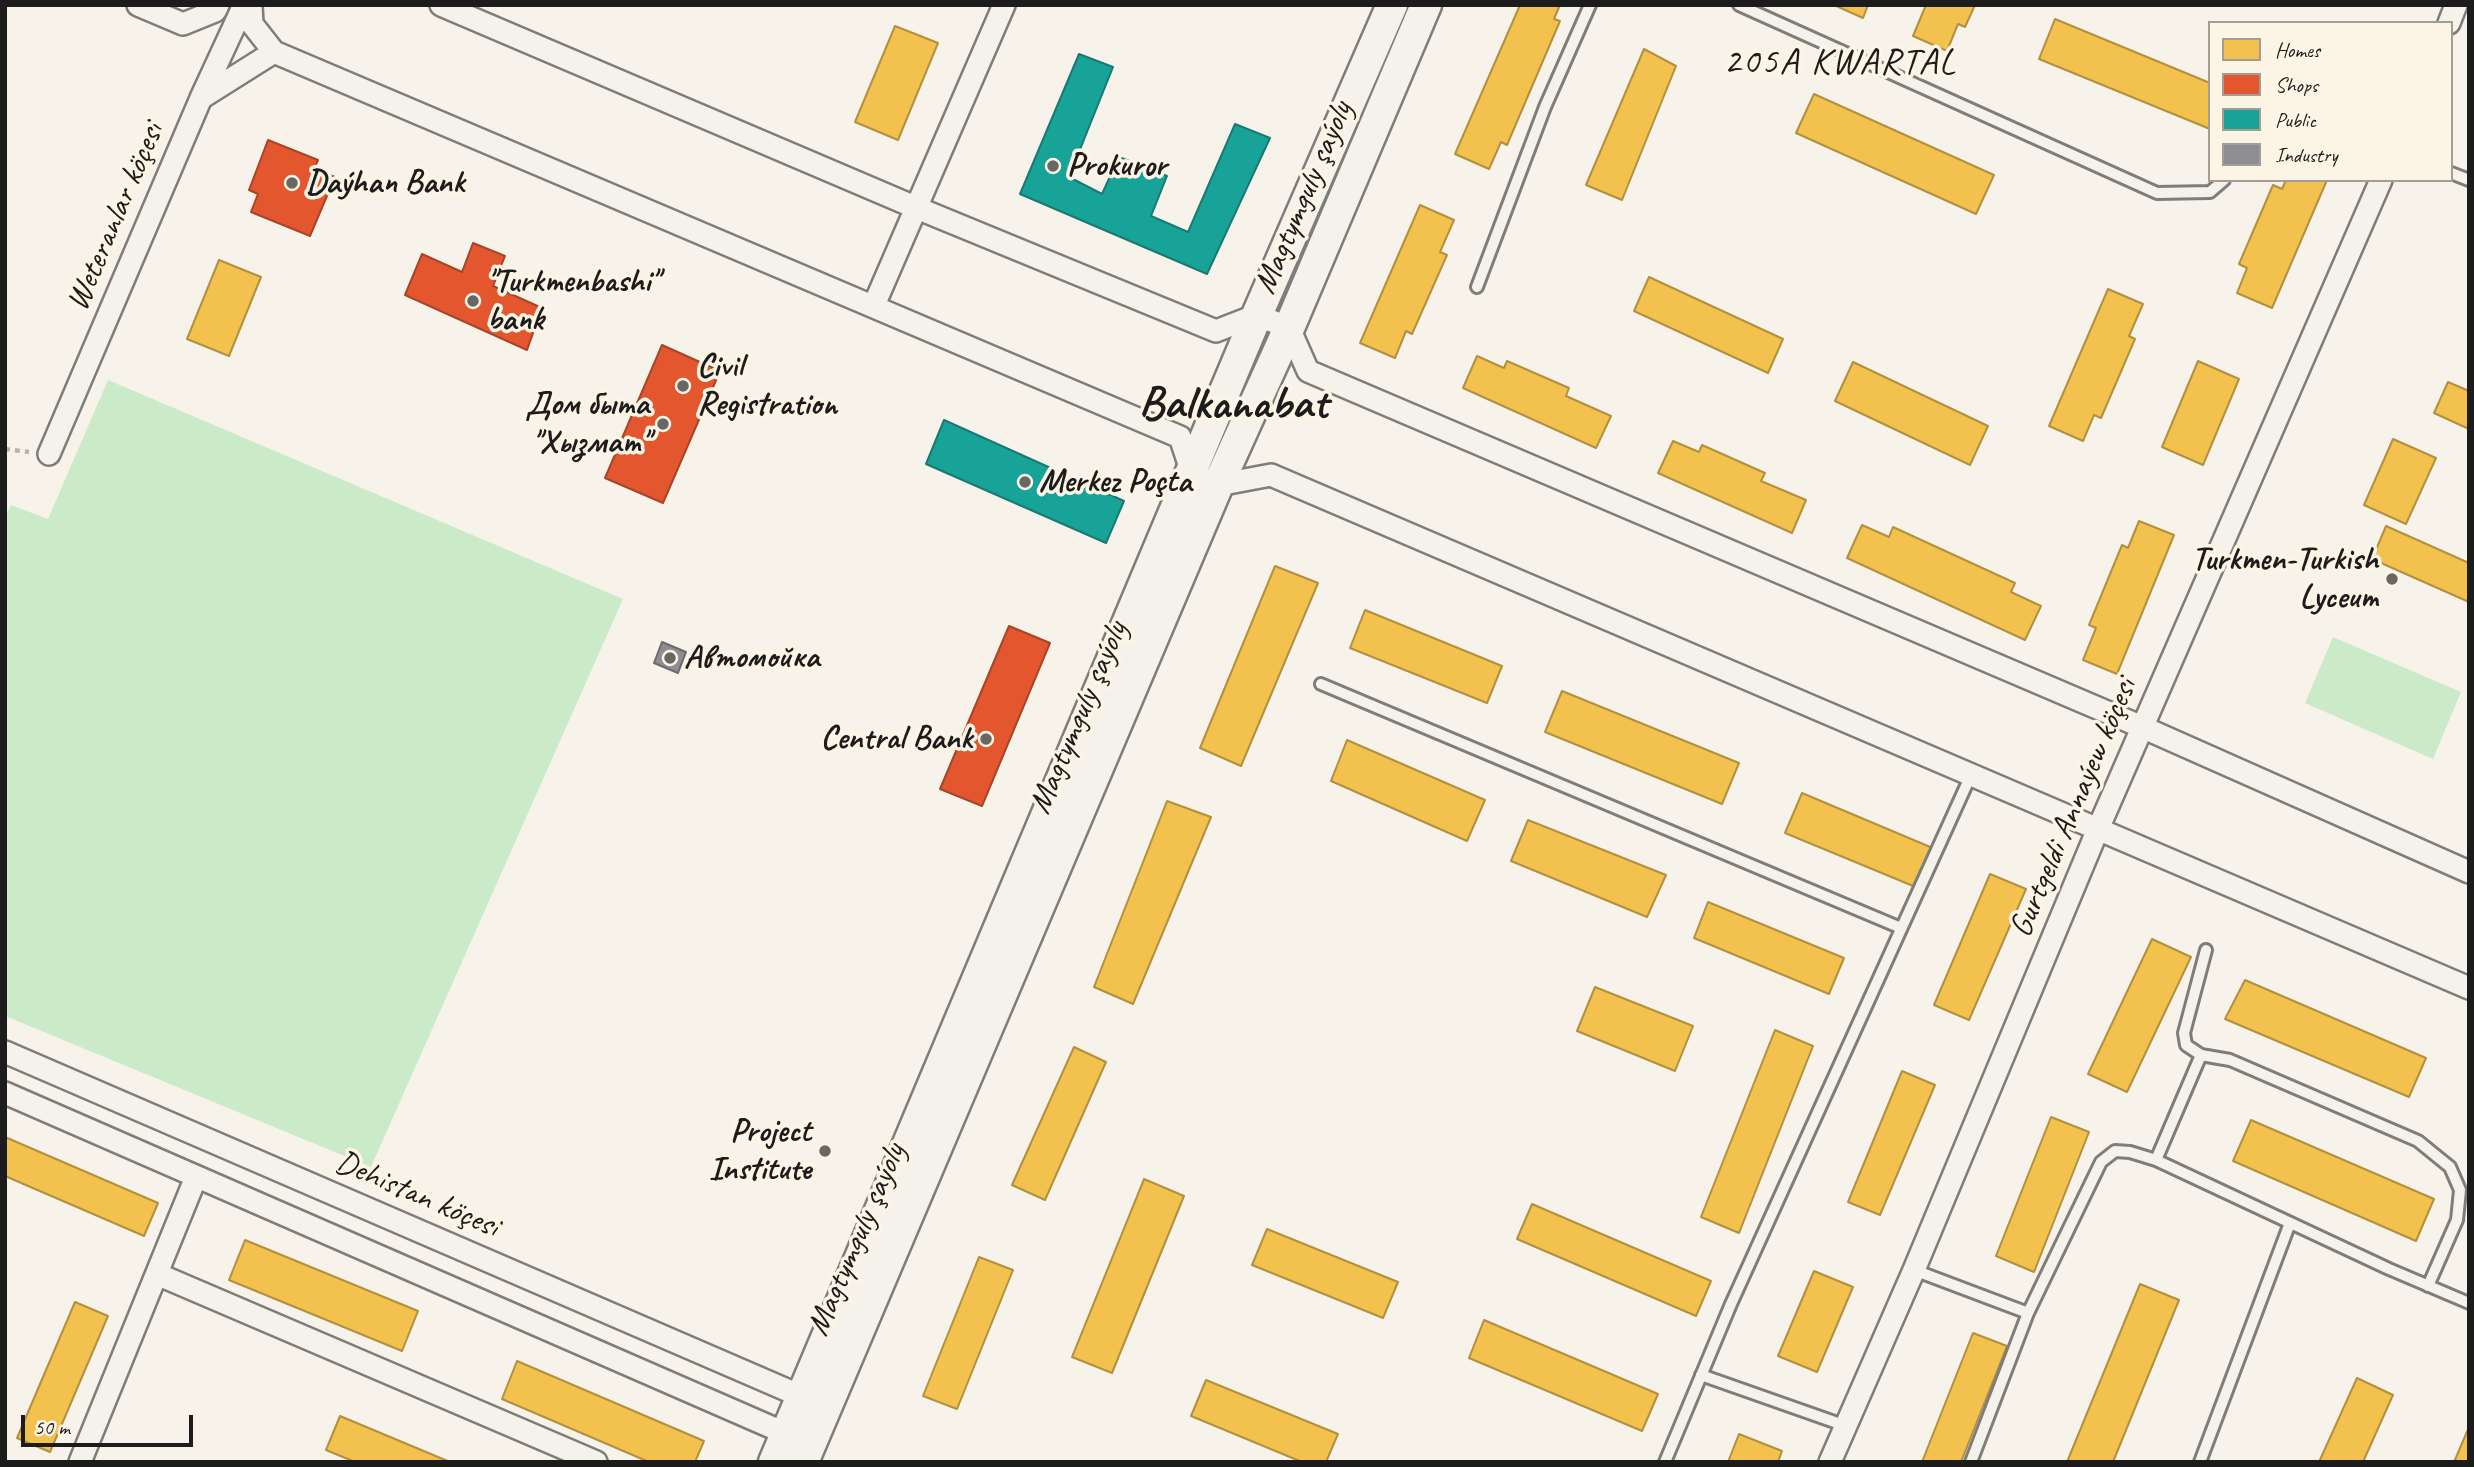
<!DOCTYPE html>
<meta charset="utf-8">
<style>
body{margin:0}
#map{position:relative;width:2474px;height:1467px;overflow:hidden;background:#f7f3ea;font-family:Caveat,sans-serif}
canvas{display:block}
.frame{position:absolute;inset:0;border:7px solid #1c1c1c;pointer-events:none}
.legend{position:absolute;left:2208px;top:21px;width:245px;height:161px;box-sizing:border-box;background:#fcf5e5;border:2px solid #a29e95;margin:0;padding:9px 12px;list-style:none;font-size:21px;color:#1c1c1c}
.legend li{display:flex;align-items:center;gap:14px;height:35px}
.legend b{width:35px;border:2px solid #a29e95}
.scale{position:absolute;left:21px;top:1415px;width:172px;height:32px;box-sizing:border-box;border:4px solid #1c1c1c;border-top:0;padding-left:9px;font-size:21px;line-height:24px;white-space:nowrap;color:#1c1c1c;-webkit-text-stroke:5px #fcf5e5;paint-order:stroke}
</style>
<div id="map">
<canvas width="2474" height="1467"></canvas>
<div class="frame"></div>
<ul class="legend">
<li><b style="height:19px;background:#f2c14e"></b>Homes</li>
<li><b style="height:19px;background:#e4572e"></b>Shops</li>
<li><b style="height:19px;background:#17a398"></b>Public</li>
<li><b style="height:19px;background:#8d8d92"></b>Industry</li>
</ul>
<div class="scale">50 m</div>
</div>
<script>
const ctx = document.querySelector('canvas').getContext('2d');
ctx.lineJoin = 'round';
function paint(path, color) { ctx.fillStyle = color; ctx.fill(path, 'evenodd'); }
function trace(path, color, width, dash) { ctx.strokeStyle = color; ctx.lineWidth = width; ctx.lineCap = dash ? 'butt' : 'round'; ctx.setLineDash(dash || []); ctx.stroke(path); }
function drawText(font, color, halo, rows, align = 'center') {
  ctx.font = font + ' Caveat,sans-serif'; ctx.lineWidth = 7; ctx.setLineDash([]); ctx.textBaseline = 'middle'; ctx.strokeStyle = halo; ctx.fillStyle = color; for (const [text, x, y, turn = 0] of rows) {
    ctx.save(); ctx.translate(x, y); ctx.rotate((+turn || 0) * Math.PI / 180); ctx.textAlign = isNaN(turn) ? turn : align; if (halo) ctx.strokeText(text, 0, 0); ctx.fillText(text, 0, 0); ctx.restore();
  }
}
paint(new Path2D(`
 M108,380L623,599L371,1167L5,1016V517L11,505L48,519Z
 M2333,637L2461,692L2433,759L2305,703Z`), '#cbebc8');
const homes = new Path2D(`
 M1520,5H1560L1554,19L1560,21L1507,145L1501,142L1489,169L1455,154Z
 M1834,5H1868L1863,18Z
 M1926,5H1975L1965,27L1958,24L1947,51L1913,36Z
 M2055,19L2210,83V129L2039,59Z
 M895,26L938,43L898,140L855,122Z
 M1644,49L1676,66L1622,200L1586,185Z
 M1814,94L1994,175L1976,214L1796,133Z
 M2286,180H2327L2272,308L2237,293L2247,268L2239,264L2273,185L2282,189Z
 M1420,205L1454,220L1440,252L1447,255L1412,334L1406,331L1395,358L1360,343Z
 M219,260L261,277L229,356L187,339Z
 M1649,277L1783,339L1768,373L1634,311Z
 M2108,289L2143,304L2129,336L2135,339L2101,418L2094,415L2083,441L2049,426Z
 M1477,356L1504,368L1507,361L1569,388L1566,396L1611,416L1596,448L1463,388Z
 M2198,361L2239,379L2203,465L2162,447Z
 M1853,362L1988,426L1970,465L1835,401Z
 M2448,382L2469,391V429L2434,413Z
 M2393,439L2436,458L2406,524L2364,505Z
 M1673,441L1699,452L1702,445L1765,473L1761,481L1806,500L1792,533L1658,473Z
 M2139,521L2174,535L2117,674L2083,660L2096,628L2089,625L2122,545L2128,548Z
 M1862,525L1889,537L1893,527L2015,583L2011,592L2041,606L2025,640L1847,558Z
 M2386,526L2469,563V602L2372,559Z
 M1275,566L1318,583L1241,766L1200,748Z
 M1365,610L1502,666L1487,703L1350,648Z
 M1562,691L1739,763L1722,804L1545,732Z
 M1347,740L1485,800L1467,841L1331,781Z
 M1802,793L1935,849L1918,888L1785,833Z
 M1167,801L1211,817L1133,1004L1094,987Z
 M1528,820L1666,875L1647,917L1511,861Z
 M1990,874L2026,889L1969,1020L1934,1005Z
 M1708,902L1844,958L1829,994L1694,938Z
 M2152,939L2191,957L2127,1092L2088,1074Z
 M2245,980L2426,1058L2409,1097L2225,1019Z
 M1595,987L1693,1026L1675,1071L1577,1031Z
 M1775,1030L1813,1046L1739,1233L1701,1217Z
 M1074,1047L1106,1062L1045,1200L1012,1185Z
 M1902,1071L1935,1085L1880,1215L1848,1202Z
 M2051,1117L2089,1132L2034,1272L1996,1256Z
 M2251,1120L2434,1199L2416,1241L2233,1161Z
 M5,1137L158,1203L144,1236L5,1176Z
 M1144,1179L1184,1196L1112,1373L1072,1357Z
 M1532,1204L1711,1281L1696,1316L1517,1239Z
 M1267,1229L1398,1282L1383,1318L1252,1265Z
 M245,1240L418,1311L402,1351L229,1280Z
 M979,1257L1013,1270L957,1409L923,1396Z
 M1814,1271L1853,1287L1817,1372L1778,1356Z
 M2140,1284L2179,1300L2113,1462H2067Z
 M75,1302L108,1316L50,1452L17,1438Z
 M1484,1320L1658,1394L1642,1431L1469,1358Z
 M1973,1333L2007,1346L1961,1462H1922Z
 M517,1361L704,1441L695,1462H649L502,1399Z
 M2357,1378L2393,1395L2363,1462H2319Z
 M1206,1380L1338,1434L1326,1462H1302L1191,1416Z
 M340,1416L450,1462H355L326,1450Z
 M2469,1427V1462H2454Z
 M1739,1434L1782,1451L1778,1462H1728Z`);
paint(homes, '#f2c14e');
trace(homes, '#b2903f', 2);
const shops = new Path2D(`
 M268,140L318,160L314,169L335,177L310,236L251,212L258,194L249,190Z
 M473,243L505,256L493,286L542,308L527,350L405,295L422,254L462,272Z
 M662,345L720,371L663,503L605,478Z
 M1009,626L1050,643L982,806L940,789Z`);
paint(shops, '#e4572e');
trace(shops, '#a84529', 2);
const public = new Path2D(`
 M1079,54L1113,67L1069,177L1102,194L1119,157L1167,176L1151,216L1188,232L1235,124L1270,138L1207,274L1020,194Z
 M944,420L1124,501L1106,543L926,464Z`);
paint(public, '#17a398');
trace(public, '#187a73', 2);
const industry = new Path2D(`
 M662,642L686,652L678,673L654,663Z`);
paint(industry, '#8d8d92');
trace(industry, '#6b6b6f', 2);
const lane = new Path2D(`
 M1739,5L2157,193L2210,192L2224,180
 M2451,173L2469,180
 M1477,287L1545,107L1590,5
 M1321,684L1901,928
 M2201,1055L2186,1045L2184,1033L2206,950
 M2156,1160L2201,1055L2230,1060L2418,1141L2450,1167L2460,1190L2457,1220L2428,1286
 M1914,1270L2028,1313L2101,1162L2115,1151L2130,1152L2156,1160L2389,1269L2469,1303
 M1701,1375L1846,1426
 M1665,1462L1731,1304L1971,775
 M1971,1462L2028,1313
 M2200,1462L2290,1223`);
const street = new Path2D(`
 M138,5L183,24L215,11L218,5
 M251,5L252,24L274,52L1180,437L1192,473L1218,485L1271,475L2469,988
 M441,5L917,208L1216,331L1257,315L1289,328L1308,371L2142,727L2469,872
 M2449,23L2456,5
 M201,98L274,52
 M874,305L1004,5
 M49,454L201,98L244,5
 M5,1052L803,1397
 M5,1093L787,1434
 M157,1274L596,1462
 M80,1462L196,1177
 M1830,1462L1914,1270L2098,829L2381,180`);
const secondary = new Path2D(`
 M774,1462L1257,315L1392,5
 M803,1462L1218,485L1289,328L1426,5`);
trace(lane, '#7f7d79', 16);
trace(street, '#7f7d79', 26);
trace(secondary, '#7f7d79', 35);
trace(new Path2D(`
 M5,449L29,452`), '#b6b4af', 4.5, [5, 5]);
trace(lane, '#f5f2ec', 10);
trace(street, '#f5f2ec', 21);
trace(secondary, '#f5f2ec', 30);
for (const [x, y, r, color] of [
 [1053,166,7,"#696764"],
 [292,183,7,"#696764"],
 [473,301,7,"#696764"],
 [683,386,7,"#696764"],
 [663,424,7,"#696764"],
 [1025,482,7,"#696764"],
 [2392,579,7,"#696764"],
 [670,658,7,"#696764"],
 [986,739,7,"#696764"],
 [825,1151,7,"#696764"]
]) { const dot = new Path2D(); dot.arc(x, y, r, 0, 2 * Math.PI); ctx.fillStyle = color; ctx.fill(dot); trace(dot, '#fcf5e5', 2.5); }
drawText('bold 33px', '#1c1c1c', '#fcf5e5', [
 ["Prokuror",1067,166],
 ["Daýhan Bank",306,183],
 ["\"Turkmenbashi\"",487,282],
 ["bank",487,320],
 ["Civil",697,367],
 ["Registration",697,405],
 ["Дом быта",649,405,"right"],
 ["\"Хызмат\"",649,443,"right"],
 ["Merkez Poçta",1039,482],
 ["Turkmen-Turkish",2378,560,"right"],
 ["Lyceum",2378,598,"right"],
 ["Автомойка",684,658],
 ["Central Bank",972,739,"right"],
 ["Project",811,1132,"right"],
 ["Institute",811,1170,"right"]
], 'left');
drawText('33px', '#1c1c1c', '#fcf5e5', [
 ["Magtymguly şaýoly",1304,198,-67],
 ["Weteranlar köçesi",116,217,-67],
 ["Magtymguly şaýoly",1079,718,-67],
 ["Gurtgeldi Annaýew köçesi",2074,808,-67],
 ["Dehistan köçesi",417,1195,23],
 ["Magtymguly şaýoly",857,1240,-67]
]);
ctx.letterSpacing = '2px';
drawText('37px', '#1c1c1c', '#fcf5e5', [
 ["205A KWARTAL",1840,63]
]);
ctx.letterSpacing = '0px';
drawText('bold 47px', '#1c1c1c', '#fcf5e5', [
 ["Balkanabat",1233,406]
]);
</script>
